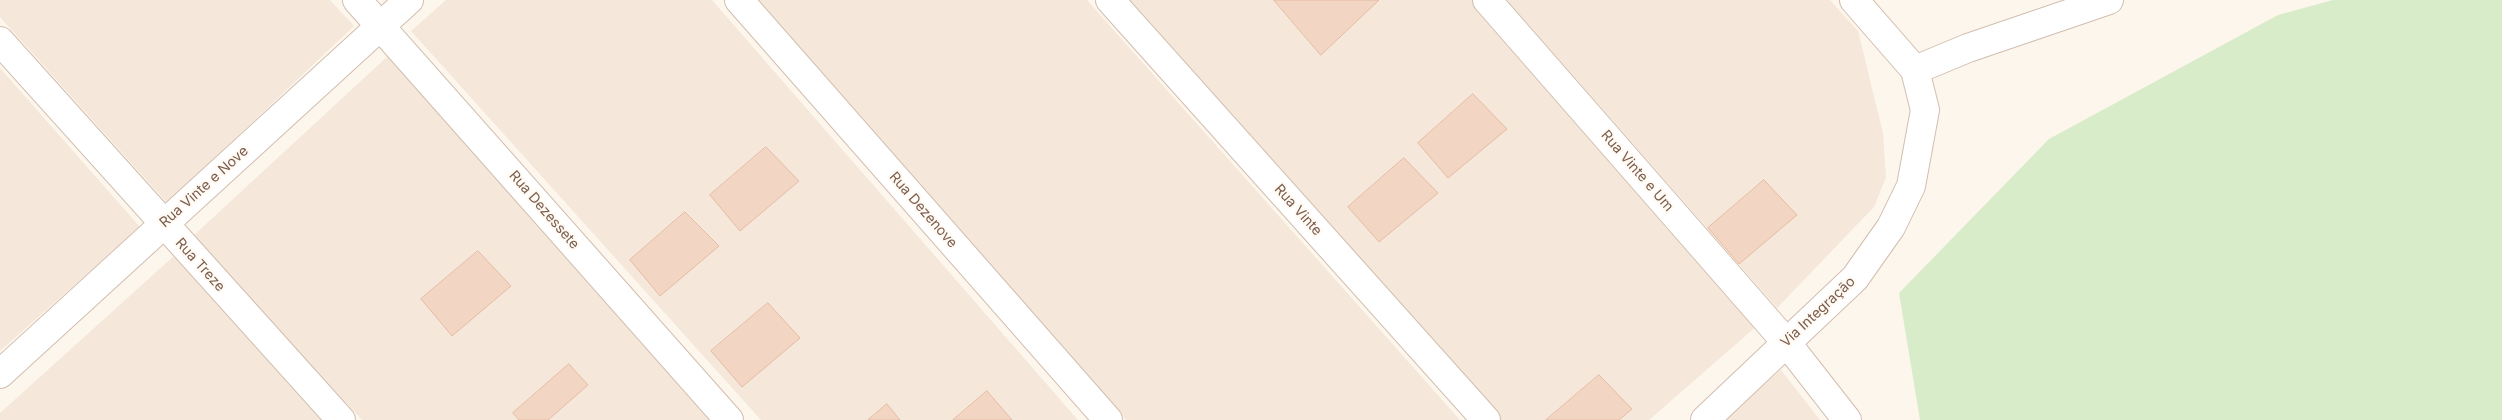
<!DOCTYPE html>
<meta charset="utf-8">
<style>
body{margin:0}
canvas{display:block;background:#fdf6ec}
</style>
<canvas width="2502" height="420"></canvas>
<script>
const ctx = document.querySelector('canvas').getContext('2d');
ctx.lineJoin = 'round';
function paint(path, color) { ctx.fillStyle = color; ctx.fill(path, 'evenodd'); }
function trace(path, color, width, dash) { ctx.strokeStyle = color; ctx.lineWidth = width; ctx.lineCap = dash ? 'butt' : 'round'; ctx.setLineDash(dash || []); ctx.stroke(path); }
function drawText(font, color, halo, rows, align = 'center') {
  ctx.font = font + ' Inter,sans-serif'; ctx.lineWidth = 4.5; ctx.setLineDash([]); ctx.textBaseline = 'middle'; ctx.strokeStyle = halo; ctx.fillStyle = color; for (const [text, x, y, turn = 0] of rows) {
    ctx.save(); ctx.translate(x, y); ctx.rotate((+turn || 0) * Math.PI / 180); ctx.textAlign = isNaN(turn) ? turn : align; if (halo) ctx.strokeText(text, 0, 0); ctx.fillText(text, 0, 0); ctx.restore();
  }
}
paint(new Path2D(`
 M0,0H330L354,26L167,203L0,17Z
 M446,0H712L1078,420H761L411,31Z
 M753,0H1087L1460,420H1126Z
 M1127,0H1473L1758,325L1649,420H1499Z
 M1507,0H1830L1858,31L1883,133L1886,177L1874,207L1777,308Z
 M389,55L720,420H362L192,237Z
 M0,68L140,227L0,351Z
 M175,255L326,420H0V413Z
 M1781,370L1820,420H1723Z`), '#f5e8da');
paint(new Path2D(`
 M2333,0H2502V420H1920L1899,293L2049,139L2278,15Z`), '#d8ecc9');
const building = new Path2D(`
 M1274,0H1379L1321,55Z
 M1473,94L1507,129L1448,178L1418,143Z
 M766,147L799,181L740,231L710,195Z
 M1404,158L1438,193L1379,242L1348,207Z
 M1764,180L1797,215L1739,264L1708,228Z
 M685,212L719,246L660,296L630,260Z
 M478,251L511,286L452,336L421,299Z
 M768,303L800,338L742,387L711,351Z
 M569,364L588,385L548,420H519L513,413Z
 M1599,375L1632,409L1619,420H1546Z
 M987,391L1012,420H953Z
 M887,404L900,420H868Z`);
paint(building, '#f3d5c3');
trace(building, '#e6bba3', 1);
const minor = new Path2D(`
 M357,0L729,420
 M739,0L1108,420
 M1110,0L1486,420
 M1487,0L1786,342L1847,420
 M0,41L341,420
 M1915,70L1968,48L2109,0
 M0,374L409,0
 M1705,420L1855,278L1891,227L1911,186L1925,110L1915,70L1854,0`);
trace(minor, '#d1beb0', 30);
trace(minor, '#fff', 28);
drawText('14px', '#7a5c4d', '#fffaf3', [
 ["Rua Vinte e Um",1637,171,49],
 ["Rua Vinte e Nove",204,187,-42],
 ["Rua Dezessete",544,210,49],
 ["Rua Dezenove",923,210,49],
 ["Rua Vinte",1298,210,48],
 ["Rua Treze",200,265,48],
 ["Via Integração",1818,312,-43]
]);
</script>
